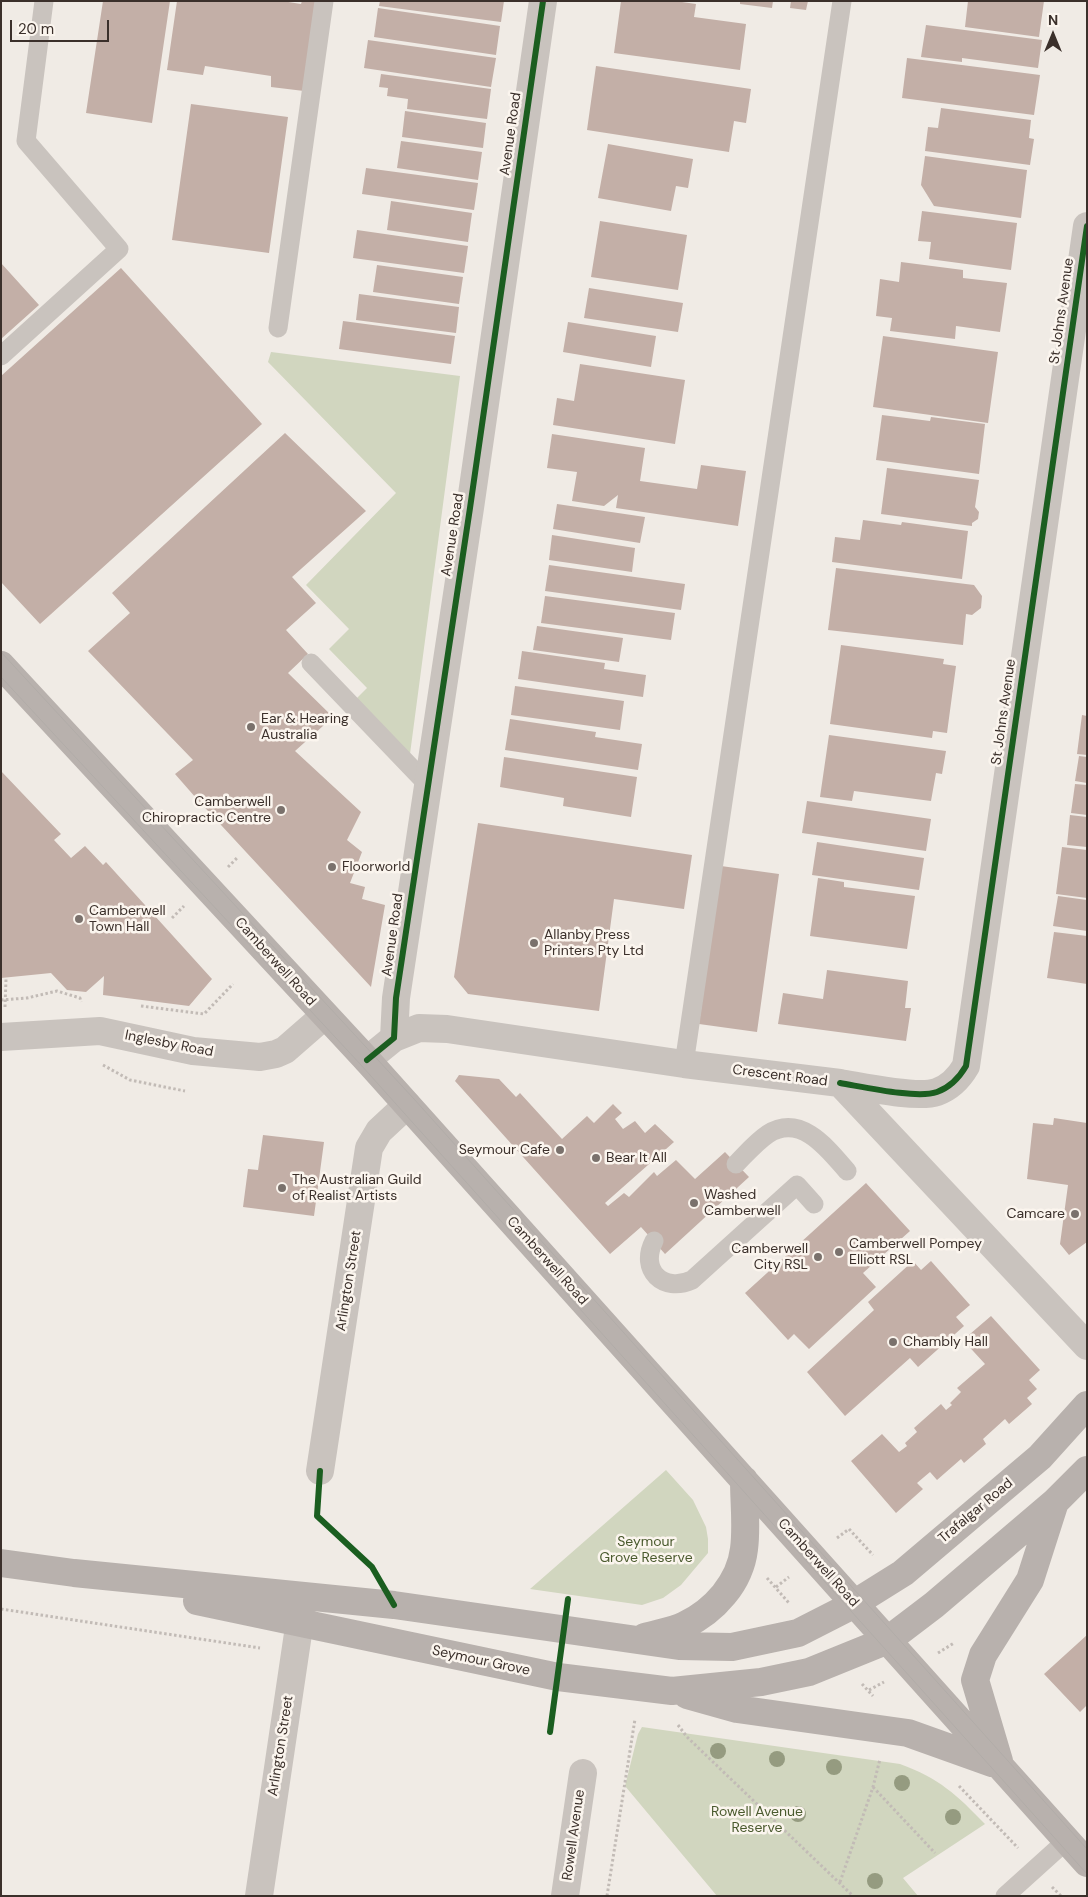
<!DOCTYPE html>
<style>
body{margin:0}
#map{position:relative;width:1088px;height:1897px;overflow:hidden;background:#f0ebe5;font-family:"DM Sans",sans-serif}
canvas{display:block}
.frame{position:absolute;inset:0;border:2px solid #3b302b;pointer-events:none}
.north{position:absolute;left:1028px;top:10px;width:50px;height:50px;-webkit-text-stroke:4px #fbf5ee;paint-order:stroke;rotate:0deg;font-size:14px;font-weight:700;line-height:20px;text-align:center;color:#3b302b}
.north::after{content:'';display:block;margin:auto;width:18px;height:22px;background:#3b302b;clip-path:polygon(50% 0,100% 100%,50% 72%,0 100%)}
.scale{position:absolute;left:10px;top:20px;width:99px;height:22px;box-sizing:border-box;border:2px solid #3b302b;border-top:0;padding-left:6px;font-size:15px;line-height:18px;white-space:nowrap;color:#3b302b;-webkit-text-stroke:4px #fbf5ee;paint-order:stroke}
</style>
<div id="map">
<canvas width="1088" height="1897"></canvas>
<div class="frame"></div>
<div class="north">N</div>
<div class="scale">20 m</div>
</div>
<script>
const ctx = document.querySelector('canvas').getContext('2d');
ctx.lineJoin = 'round';
function paint(path, color) { ctx.fillStyle = color; ctx.fill(path, 'evenodd'); }
function trace(path, color, width, dash) { ctx.strokeStyle = color; ctx.lineWidth = width; ctx.lineCap = dash ? 'butt' : 'round'; ctx.setLineDash(dash || []); ctx.stroke(path); }
function drawText(font, color, halo, rows, align = 'center') {
  ctx.font = font + ' "DM Sans",sans-serif'; ctx.lineWidth = 5; ctx.setLineDash([]); ctx.textBaseline = 'middle'; ctx.strokeStyle = halo; ctx.fillStyle = color; for (const [text, x, y, turn = 0] of rows) {
    ctx.save(); ctx.translate(x, y); ctx.rotate((+turn || 0) * Math.PI / 180); ctx.textAlign = isNaN(turn) ? turn : align; if (halo) ctx.strokeText(text, 0, 0); ctx.fillText(text, 0, 0); ctx.restore();
  }
}
paint(new Path2D(`
 M271,352L460,376L408,769L347,708L367,688L329,649L349,629L306,585L396,493L268,362Z
 M666,1470L693,1500L706,1527L708,1539V1553L681,1585L663,1598L642,1605L530,1589Z
 M642,1727L900,1764C939,1778 957,1795 985,1824L903,1878L918,1896H717L625,1786L638,1734Z`), '#d1d6bf');
paint(new Path2D(`
 M103,1H170L152,123L86,113Z
 M177,1H282L301,4L302,1H316L304,91L271,87V76L205,66L203,75L167,70Z
 M380,1H504L501,22L379,6Z
 M621,1H675L696,4L694,17L746,24L740,70L614,53Z
 M740,1H773L772,8L740,4Z
 M791,1H808L806,10L790,8Z
 M968,1H1044L1039,37L965,27Z
 M378,8L500,26L496,55L374,37Z
 M926,25L1042,40L1038,68L962,58V62L921,57Z
 M368,40L496,58L491,87L364,68Z
 M907,58L1040,75L1034,115L902,98Z
 M596,66L751,89L746,123L734,121L729,152L587,130Z
 M381,74L491,89L487,119L407,109L408,99L387,96L388,88L379,87Z
 M191,104L288,117L269,253L172,240Z
 M941,108L1031,120L1029,138L1034,139L1030,165L925,151L928,127L938,128Z
 M405,111L486,123L483,148L402,137Z
 M401,141L482,152L478,180L397,168Z
 M608,144L693,159L688,188L676,186L671,211L598,198Z
 M925,156L1027,170L1021,218L934,206L921,185Z
 M366,168L478,183L474,210L362,194Z
 M391,201L472,213L468,242L387,230Z
 M922,211L1017,223L1011,270L929,259L931,242L918,241Z
 M600,221L687,235L678,290L591,277Z
 M357,230L468,246L464,273L353,258Z
 M901,262L963,270V278L1007,283L1000,332L956,326L955,339L890,331L892,318L876,316L880,279L899,282Z
 M1,263L39,305L1,339Z
 M377,265L463,277L459,304L373,292Z
 M121,268L262,424L40,624L1,582V376Z
 M589,288L683,303L678,332L584,318Z
 M359,294L459,307L456,333L356,320Z
 M343,321L455,336L451,364L339,349Z
 M568,322L656,336L651,367L563,352Z
 M883,336L998,352L988,423L873,407Z
 M580,364L685,380L675,444L553,425L557,398L574,401Z
 M882,415L930,421L931,417L985,424L979,474L876,460Z
 M285,433L366,511L292,577L316,603L286,630L308,654L288,673L333,717L295,751L361,812L347,840L362,852L350,883L365,887L362,899L385,905L371,987L196,798L175,774L193,760L88,651L130,613L112,593Z
 M552,434L645,448L640,481L697,489L701,465L746,471L738,526L616,508L618,495L604,506L572,501L577,472L547,468Z
 M887,468L979,480L975,507L979,512L978,519L972,523V526L881,514Z
 M557,504L645,517L640,543L553,529Z
 M863,520L901,525L902,522L968,531L962,579L832,562L835,537L860,540Z
 M552,535L635,548L632,572L549,560Z
 M549,565L685,584L681,610L545,591Z
 M836,568L974,585L982,596L981,608L972,615L966,614L963,645L828,630Z
 M545,596L675,613L671,640L541,623Z
 M537,626L623,638L619,662L533,650Z
 M841,645L944,659L943,664L956,666L947,733L933,731L932,738L830,724Z
 M522,651L605,663L604,669L646,675L643,697L518,679Z
 M515,686L624,701L620,730L511,715Z
 M1082,715L1087,716V755L1077,754Z
 M510,719L596,732L595,737L642,744L638,770L505,750Z
 M829,735L946,751L942,774L936,773L931,801L854,791L852,801L820,797Z
 M1079,756L1087,757V783L1075,781Z
 M504,757L637,777L631,817L563,806L564,798L500,787Z
 M1,771L61,834L54,840L71,858L85,846L103,865L106,862L212,979L189,1006L103,995L104,976L86,992L67,990L51,973L1,978Z
 M1075,784L1087,785V815L1071,813Z
 M807,801L931,819L926,851L802,833Z
 M1070,815L1087,817V847L1067,845Z
 M478,823L692,855L684,909L614,899L599,1011L468,994L454,977Z
 M817,842L924,858L919,890L812,875Z
 M1062,847L1087,850V898L1056,894Z
 M721,866L779,874L757,1032L699,1024Z
 M818,878L844,882V887L915,896L907,949L810,936Z
 M1058,896L1087,900V931L1053,926Z
 M1054,932L1087,936V984L1047,978Z
 M827,970L908,981L905,1008H911L906,1041L778,1024L783,993L823,999Z
 M459,1075L499,1079L516,1097L520,1093L562,1139L587,1116L594,1123L613,1104L622,1113L615,1119L623,1129L635,1121L645,1133L655,1124L674,1142L605,1203L608,1206L624,1193L629,1197L654,1172L657,1176L676,1160L695,1179L725,1152L749,1177L665,1254L641,1227L610,1254L455,1081Z
 M1054,1118L1087,1123V1242L1069,1255L1060,1244L1068,1185L1027,1179L1033,1123L1053,1125Z
 M263,1135L324,1142L314,1216L243,1207L248,1169L258,1170Z
 M866,1183L910,1231L863,1273L876,1287L809,1349L794,1334L788,1340L745,1293Z
 M913,1261L921,1270L931,1261L970,1305L956,1317L964,1326L918,1367L910,1358L845,1416L807,1372L874,1310L868,1302Z
 M991,1316L1040,1370L1029,1380L1037,1389L1027,1398L1032,1404L1009,1424L1005,1419L983,1439L986,1444L964,1463L961,1459L937,1480L930,1472L917,1483L923,1489L896,1513L851,1461L882,1434L899,1452L907,1446L905,1443L917,1432L914,1428L941,1404L946,1410L952,1405L950,1403L961,1392L957,1388L985,1364L963,1340Z
 M1087,1635V1705L1080,1712L1044,1674Z`), '#c3afa7');
trace(new Path2D(`
 M228,867L237,858
 M172,918L184,906
 M1,1000L27,998L57,991L80,998L81,1002
 M141,1006L204,1014L233,984
 M5,1007L6,979
 M103,1065L130,1080L185,1091
 M837,1538L849,1529L873,1555
 M767,1578L789,1603
 M776,1587L789,1577
 M1,1609L260,1648
 M938,1653L954,1643
 M862,1684L873,1696
 M869,1690L884,1682
 M678,1725L687,1737L853,1896
 M959,1786L1018,1848
 M873,1787L935,1853
 M840,1882L873,1787L880,1759
 M1052,1887L1061,1896
 M607,1896L635,1719`), '#c2bbb6', 3, [2.5, 2.5]);
trace(new Path2D(`
 M278,328L324,1
 M1,356L119,249L26,141L44,1
 M311,663L427,784
 M684,1064L842,1
 M736,1164C746,1154 756,1142 768,1134C801,1113 828,1149 847,1171
 M654,1241C639,1270 663,1293 692,1280L797,1185L814,1204
 M1005,1896L1066,1841`), '#c9c3be', 19);
trace(new Path2D(`
 M1,1037L100,1031L193,1051L260,1057L276,1054L285,1050L324,1016
 M394,1038L419,1028L447,1029L684,1064L840,1083L1087,1346
 M367,1060L394,1038L396,998L470,508L543,1
 M840,1083C864,1087 917,1099 937,1092C951,1087 959,1078 966,1066L1087,226
 M320,1471L369,1148L379,1131L407,1105
 M259,1896L303,1600
 M565,1896L583,1773`), '#c9c3be', 28);
trace(new Path2D(`
 M1,665L367,1060L1087,1863
 M1,1563L74,1573L394,1605L679,1646L732,1647L798,1633L847,1608L903,1573L1040,1457L1087,1405
 M197,1601L558,1677L672,1691L761,1682L809,1672L888,1640L934,1605L1055,1502L1087,1470
 M645,1637C658,1633 673,1631 685,1625C714,1611 740,1583 744,1549C747,1527 744,1503 744,1480
 M687,1695L737,1709L908,1733L992,1763
 M999,1761L975,1680L983,1655L1030,1580L1055,1502`), '#b8b1ad', 28);
trace(new Path2D(`
 M1,652L414,1099L1087,1849
 M1,677L361,1065L1087,1874`), '#b1aca8', 1);
trace(new Path2D(`
 M367,1060L394,1038L396,998L470,508L543,1
 M840,1083C864,1087 917,1099 937,1092C951,1087 959,1078 966,1066L1087,226
 M320,1471L317,1516L372,1567L394,1605
 M550,1732L568,1599`), '#1b5e20', 6);
ctx.fillStyle = '#959b80';
for (const [x, y] of [
 [718,1751],
 [777,1759],
 [834,1767],
 [902,1783],
 [798,1814],
 [953,1817],
 [875,1881]
]) { ctx.beginPath(); ctx.arc(x, y, 8, 0, 2 * Math.PI); ctx.fill(); }
for (const [x, y, r, color] of [
 [251,727,5,"#7a716c"],
 [281,810,5,"#7a716c"],
 [332,867,5,"#7a716c"],
 [79,919,5,"#7a716c"],
 [534,943,5,"#7a716c"],
 [560,1150,5,"#7a716c"],
 [596,1158,5,"#7a716c"],
 [282,1188,5,"#7a716c"],
 [694,1203,5,"#7a716c"],
 [1075,1214,5,"#7a716c"],
 [839,1252,5,"#7a716c"],
 [818,1257,5,"#7a716c"],
 [893,1342,5,"#7a716c"]
]) { const dot = new Path2D(); dot.arc(x, y, r, 0, 2 * Math.PI); ctx.fillStyle = color; ctx.fill(dot); trace(dot, '#fbf5ee', 2); }
drawText('14px', '#3b302b', '#fbf5ee', [
 ["Avenue Road",511,134,-82],
 ["St Johns Avenue",1062,311,-82],
 ["Avenue Road",453,535,-81],
 ["St Johns Avenue",1004,712,-82],
 ["Avenue Road",393,935,-82],
 ["Camberwell Road",275,962,48],
 ["Inglesby Road",169,1044,11],
 ["Crescent Road",780,1076,7],
 ["Camberwell Road",547,1261,48],
 ["Arlington Street",349,1281,-81],
 ["Trafalgar Road",976,1511,-40],
 ["Camberwell Road",818,1563,48],
 ["Seymour Grove",481,1661,12],
 ["Arlington Street",281,1746,-81],
 ["Rowell Avenue",574,1835,-82]
]);
drawText('14px', '#3b302b', '#fbf5ee', [
 ["Ear & Hearing",261,719],
 ["Australia",261,735],
 ["Camberwell",271,802,"right"],
 ["Chiropractic Centre",271,818,"right"],
 ["Floorworld",342,867],
 ["Camberwell",89,911],
 ["Town Hall",89,927],
 ["Allanby Press",544,935],
 ["Printers Pty Ltd",544,951],
 ["Seymour Cafe",550,1150,"right"],
 ["Bear It All",606,1158],
 ["The Australian Guild",292,1180],
 ["of Realist Artists",292,1196],
 ["Washed",704,1195],
 ["Camberwell",704,1211],
 ["Camcare",1065,1214,"right"],
 ["Camberwell Pompey",849,1244],
 ["Elliott RSL",849,1260],
 ["Camberwell",808,1249,"right"],
 ["City RSL",808,1265,"right"],
 ["Chambly Hall",903,1342]
], 'left');
drawText('14px', '#4a5a2e', '#fbf5ee', [
 ["Seymour",646,1542],
 ["Grove Reserve",646,1558],
 ["Rowell Avenue",757,1812],
 ["Reserve",757,1828]
]);
</script>
